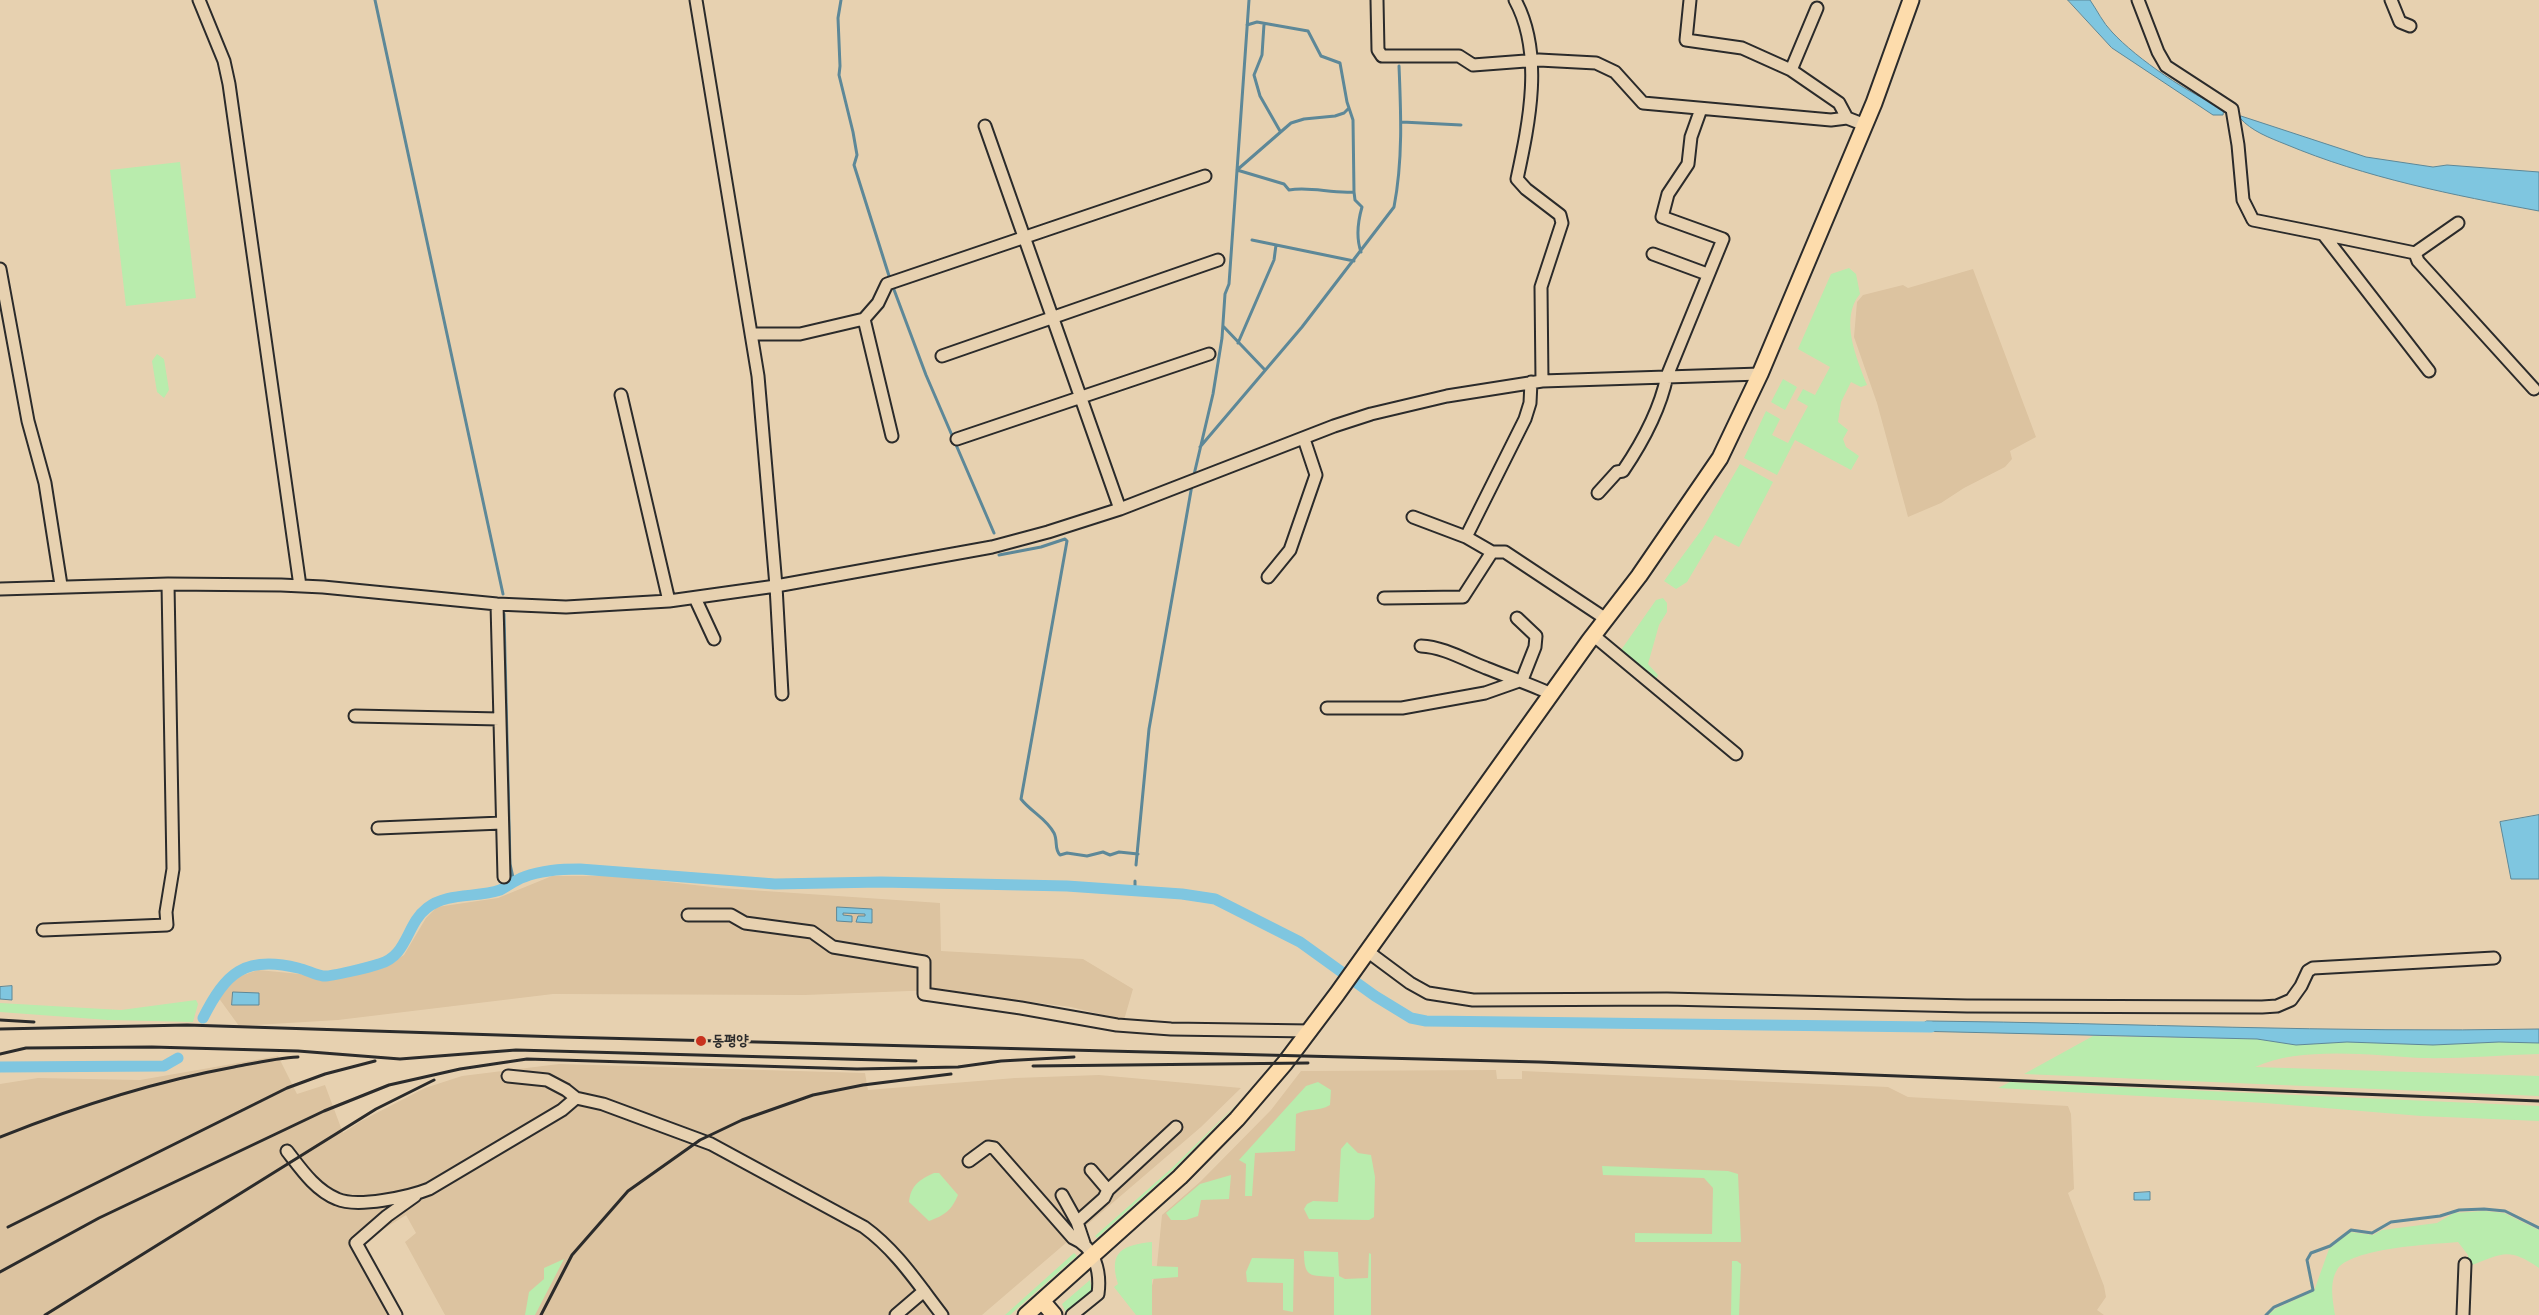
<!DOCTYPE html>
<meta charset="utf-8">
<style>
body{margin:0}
canvas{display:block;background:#e7d1b0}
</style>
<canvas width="2539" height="1315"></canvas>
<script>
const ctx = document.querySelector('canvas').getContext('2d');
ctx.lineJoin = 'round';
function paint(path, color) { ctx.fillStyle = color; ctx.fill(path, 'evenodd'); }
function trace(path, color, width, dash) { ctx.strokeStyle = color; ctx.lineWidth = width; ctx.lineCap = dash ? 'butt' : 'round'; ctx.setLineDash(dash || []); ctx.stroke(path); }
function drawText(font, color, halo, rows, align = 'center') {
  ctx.font = font + ' "Playpen Sans","Poor Story",sans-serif'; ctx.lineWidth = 4.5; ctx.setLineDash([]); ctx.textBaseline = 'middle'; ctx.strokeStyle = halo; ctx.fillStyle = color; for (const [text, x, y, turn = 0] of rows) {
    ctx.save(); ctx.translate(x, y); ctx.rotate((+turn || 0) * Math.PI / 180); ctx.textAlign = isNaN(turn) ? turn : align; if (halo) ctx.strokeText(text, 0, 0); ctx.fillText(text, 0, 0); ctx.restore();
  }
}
paint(new Path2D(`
 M1973,269L2036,437L2010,451L2012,459L2005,467L1964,488L1941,503L1908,517L1877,403L1854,337L1857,302L1863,295L1903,285L1908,288Z
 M552,876H615L721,888L940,903L941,951L1083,959L1133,989L1124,1020L1071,1007L936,990L805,995L553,994L338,1020L239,1026L218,997L235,978L258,970L300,974L328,980L381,969L404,955L426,918L437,907L498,898Z
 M278,1056L297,1094L325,1085L343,1133L361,1121L425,1088L462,1076L559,1064L865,1073L868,1090L1015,1078L1099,1075L1241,1088L1201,1127L982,1315H445L405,1242L416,1233L406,1215L366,1240L364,1251L399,1315H0V1084L38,1078L140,1080Z
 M1496,1070L1497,1079H1522V1071L1888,1087L1908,1097L2068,1106L2071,1114L2074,1189L2068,1193L2104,1286L2106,1297L2097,1310L2104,1315H1145L1157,1265L1162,1215L1201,1181L1271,1110L1301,1071Z`), '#dcc3a0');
paint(new Path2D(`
 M180,162L196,298L126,306L110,170Z
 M1849,268L1856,274L1860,294C1839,319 1857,359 1867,385L1861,387L1851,382L1841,402L1838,422L1848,430L1843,439L1846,447L1859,456L1851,470L1795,440L1777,475L1744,458L1766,411L1780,419L1772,435L1788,443L1808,406L1797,400L1803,389L1815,395L1830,367L1798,349L1831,274Z
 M157,354L164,359L169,390L164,398L157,392L152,361Z
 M1783,379L1797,387L1785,410L1771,402Z
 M1740,464L1773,482L1739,547L1715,535L1687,582L1676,589L1664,581L1703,528Z
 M1663,598L1667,603V612L1659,625L1648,664L1658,675L1655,681L1633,665L1621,650L1656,600Z
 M196,1000L198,1004L193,1022L108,1020L0,1012V1003L121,1010Z
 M2093,1036L2257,1039L2296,1045L2347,1042L2433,1045L2499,1042L2539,1043V1054C2500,1055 2460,1059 2421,1058C2372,1055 2300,1046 2255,1067L2539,1076V1096L2024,1074Z
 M1318,1082L1331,1090L1330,1105C1318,1112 1308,1108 1296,1114L1295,1151L1255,1153L1252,1196H1245L1246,1164L1239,1160L1306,1086Z
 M2010,1082L2539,1106V1121L2421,1116L2265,1103L1998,1088Z
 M1241,1100L1173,1170L1097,1238L1095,1236L1172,1168Z
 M1347,1142L1358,1153L1371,1155L1375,1177L1374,1217L1369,1220L1309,1219L1304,1209L1307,1204L1313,1201L1338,1202L1341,1149Z
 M1602,1166L1728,1171L1738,1174L1741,1242H1635V1233L1712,1234L1713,1188L1704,1178L1603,1175Z
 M934,1173H939L958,1195C951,1211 945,1215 929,1221L909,1202C911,1185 919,1180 934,1173Z
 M1231,1175L1229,1199L1201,1200L1198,1216L1186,1220H1171L1166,1213L1200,1184Z
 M2484,1211L2504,1213L2539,1230V1268C2508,1246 2502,1254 2469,1266L2468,1255L2458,1242C2434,1244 2349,1248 2337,1270C2329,1283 2333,1301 2335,1315H2268L2275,1309L2314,1291L2329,1249L2350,1232L2373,1235L2382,1230L2437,1223L2454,1213Z
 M1152,1242V1266L1178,1267V1277L1152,1279V1315H1136L1114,1287L1118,1284C1108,1251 1123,1245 1152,1242Z
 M1304,1251L1338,1252L1339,1276L1345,1279L1368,1278L1369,1253L1371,1254V1315H1334V1277C1310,1275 1304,1279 1304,1251Z
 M1074,1253L1077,1256L1010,1315H1005Z
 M1252,1258L1294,1259L1293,1312L1283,1310V1283L1247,1282L1246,1272Z
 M564,1259L535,1315H525L529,1292L544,1279V1268Z
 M1732,1261H1737L1741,1264L1739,1315H1731Z
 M1090,1280L1092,1291L1066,1313L1062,1304Z`), '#b9ecad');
const water = new Path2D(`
 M2068,0H2090C2097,10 2103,23 2112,32C2137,59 2190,95 2224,108L2223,115H2213L2112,48Z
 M2241,116L2366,157L2433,167L2447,165L2539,172V211C2453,195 2366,178 2285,144C2270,138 2251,131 2240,118Z
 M2539,815V879H2511L2500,822Z
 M837,907L872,909V923L856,922L858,916H865V914L843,913V915L852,916V922L837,921Z
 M12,986V1000L0,999V987Z
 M233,992L259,993V1005H232Z
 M1927,1021C2131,1023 2335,1033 2539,1029V1043L2499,1042L2433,1045L2347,1042L2296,1045L2257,1039L1911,1031Z
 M2150,1192V1200H2134V1193Z`);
paint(water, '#7fc6e0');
trace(water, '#5d8898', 1);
trace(new Path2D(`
 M375,0L503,594
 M841,0L838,18L840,66L839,75L853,132L857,155L854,165L890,279L926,375L994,533
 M1264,24L1262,55L1254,75L1260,96L1280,131
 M1247,25L1257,22L1308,31L1321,56L1340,63L1347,102L1353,120L1354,192L1355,200L1362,207C1358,221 1356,238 1361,252
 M1402,122L1461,125
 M1237,170L1291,123L1304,119L1335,116L1344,113L1349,108
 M1237,170L1284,184L1289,190C1311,186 1331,194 1354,192
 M1252,240L1354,261
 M1223,326L1264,369
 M1238,343L1274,260L1276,245
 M1200,447L1302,327L1394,207C1403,160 1401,113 1399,66
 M1193,479L1213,394L1222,338L1225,294L1229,284L1249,0
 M999,555L1041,547L1065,539L1067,541L1021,799C1031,812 1046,818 1054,833C1058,841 1054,849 1060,855L1067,853L1087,856L1103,852L1110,855L1119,852L1138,854
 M504,614L510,864L514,882
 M1136,865L1149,729L1192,485
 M1135,891V881
 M2266,1315L2274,1307L2313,1290L2307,1260L2311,1253L2330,1246L2351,1230L2372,1233L2391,1222L2440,1216L2459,1210L2484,1209L2505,1211L2539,1228`), '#5d8898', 3);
trace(new Path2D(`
 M203,1018C226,973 244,955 298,968C307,970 315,975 323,976C330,977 370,967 379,964C408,956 406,924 427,908C447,892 477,898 500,890C508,886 515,880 524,877C542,870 560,869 580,869L775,884L881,882L1067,886L1182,894L1215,899L1300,942L1375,996L1411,1018L1426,1021L1931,1027
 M0,1067L164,1066L178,1058`), '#7fc6e0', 11);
const minor = new Path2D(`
 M199,0L224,61L229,84L300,586
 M696,0L758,376L776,586L782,694
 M1377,0L1378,50L1382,56H1459L1473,65L1539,60L1596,63L1615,72L1643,103L1831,120L1847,118L1865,125
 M1515,0C1544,53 1529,123 1517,179L1526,189L1560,215L1562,223L1541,287L1542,381
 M1690,0L1686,40L1742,48L1791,70L1817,8
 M2138,0L2158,52L2166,66L2232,109L2238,145L2243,200L2253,220L2323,234L2429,371
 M2391,0L2400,22L2410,26
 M1791,70L1839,103L1847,118
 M985,126L1120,509
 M2458,223L2415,253L2418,261L2534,389
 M2323,234L2415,253
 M1653,254L1707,274
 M0,269L28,421L45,483L61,585
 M864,319L892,436
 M752,334H800L864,319L878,303L887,284L1205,176
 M942,356L1218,260
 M621,395L669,601
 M957,439L1209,354
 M1598,493L1617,472L1623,471C1642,443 1660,410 1667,376L1723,239L1662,217L1668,194L1688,164L1691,137L1701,109
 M1413,517L1466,537L1492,552
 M1466,537L1525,419L1530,403L1531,382
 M1268,577L1290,550L1316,475L1304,439
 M0,589L168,584L281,585L323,587L497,604L566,607L669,601L776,586L992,547L1048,532L1120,509L1334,426L1371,414L1447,396L1542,381L1760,374
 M695,598L714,639
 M1384,598L1463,597L1492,552H1505L1606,619
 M497,604L504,877
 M1593,635L1736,754
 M1421,646C1444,647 1465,660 1486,668C1508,677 1530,684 1551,694
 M1327,708H1402L1485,693L1522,680L1535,647L1536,636L1517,618
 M355,716L500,719
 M378,828L502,823
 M688,915H731L745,923L812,932L833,947L924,962V994L1021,1008L1117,1025L1171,1029L1311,1031
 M43,930L167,925L166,912L173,869L168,584
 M1367,951L1410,983L1428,993L1473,1000L1667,999L1967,1006L2262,1007L2277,1006L2291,1000L2301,986L2308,971L2313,968L2494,958
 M508,1076L547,1080L566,1090L576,1098L603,1104L711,1144L864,1227C896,1250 918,1284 942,1315
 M287,1151C301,1169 315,1190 337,1199C357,1208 409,1197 429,1189L562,1110L576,1098
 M969,1161L988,1147L994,1148L1073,1238C1095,1247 1101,1272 1098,1294L1072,1315
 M1108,1190L1176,1127
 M1062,1195L1077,1222L1084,1243
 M1077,1222L1104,1198L1108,1190L1091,1170
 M396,1315L356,1243L387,1216L415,1196
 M896,1315L924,1291
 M2463,1315L2465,1264`);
const major = new Path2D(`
 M1042,1301L1054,1315
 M1026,1315L1180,1177L1237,1119L1285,1063L1337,994L1589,641L1639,576L1720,458L1760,374L1874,103L1911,0`);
trace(minor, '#2b2b2b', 15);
trace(major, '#2b2b2b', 19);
trace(minor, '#e7d1b0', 11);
trace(major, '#fddcac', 15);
trace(new Path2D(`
 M0,1020L34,1022
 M0,1029L187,1025L561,1037L1539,1062L2539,1101
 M0,1054L26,1048L152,1047L298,1051L400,1059L516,1050L916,1061
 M1033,1066L1308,1063
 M0,1137C78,1106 152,1082 234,1067C255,1063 277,1058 298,1057
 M8,1227L287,1088L325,1074L375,1061
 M0,1272L99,1218L324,1111L389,1085L460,1069L527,1059L857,1069L958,1067L1001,1061L1074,1057
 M45,1315L376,1109L434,1080
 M541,1315L572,1255L628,1191L700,1140L742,1120L813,1095L863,1085L951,1074`), '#2b2b2b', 3);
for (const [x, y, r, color] of [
 [701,1041,6,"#c8321e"]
]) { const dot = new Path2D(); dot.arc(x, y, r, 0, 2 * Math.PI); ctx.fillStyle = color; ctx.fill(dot); trace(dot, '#e7d1b0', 2); }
drawText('bold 15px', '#2b2b2b', '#e7d1b0', [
 ["동평양",712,1041]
], 'left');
</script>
